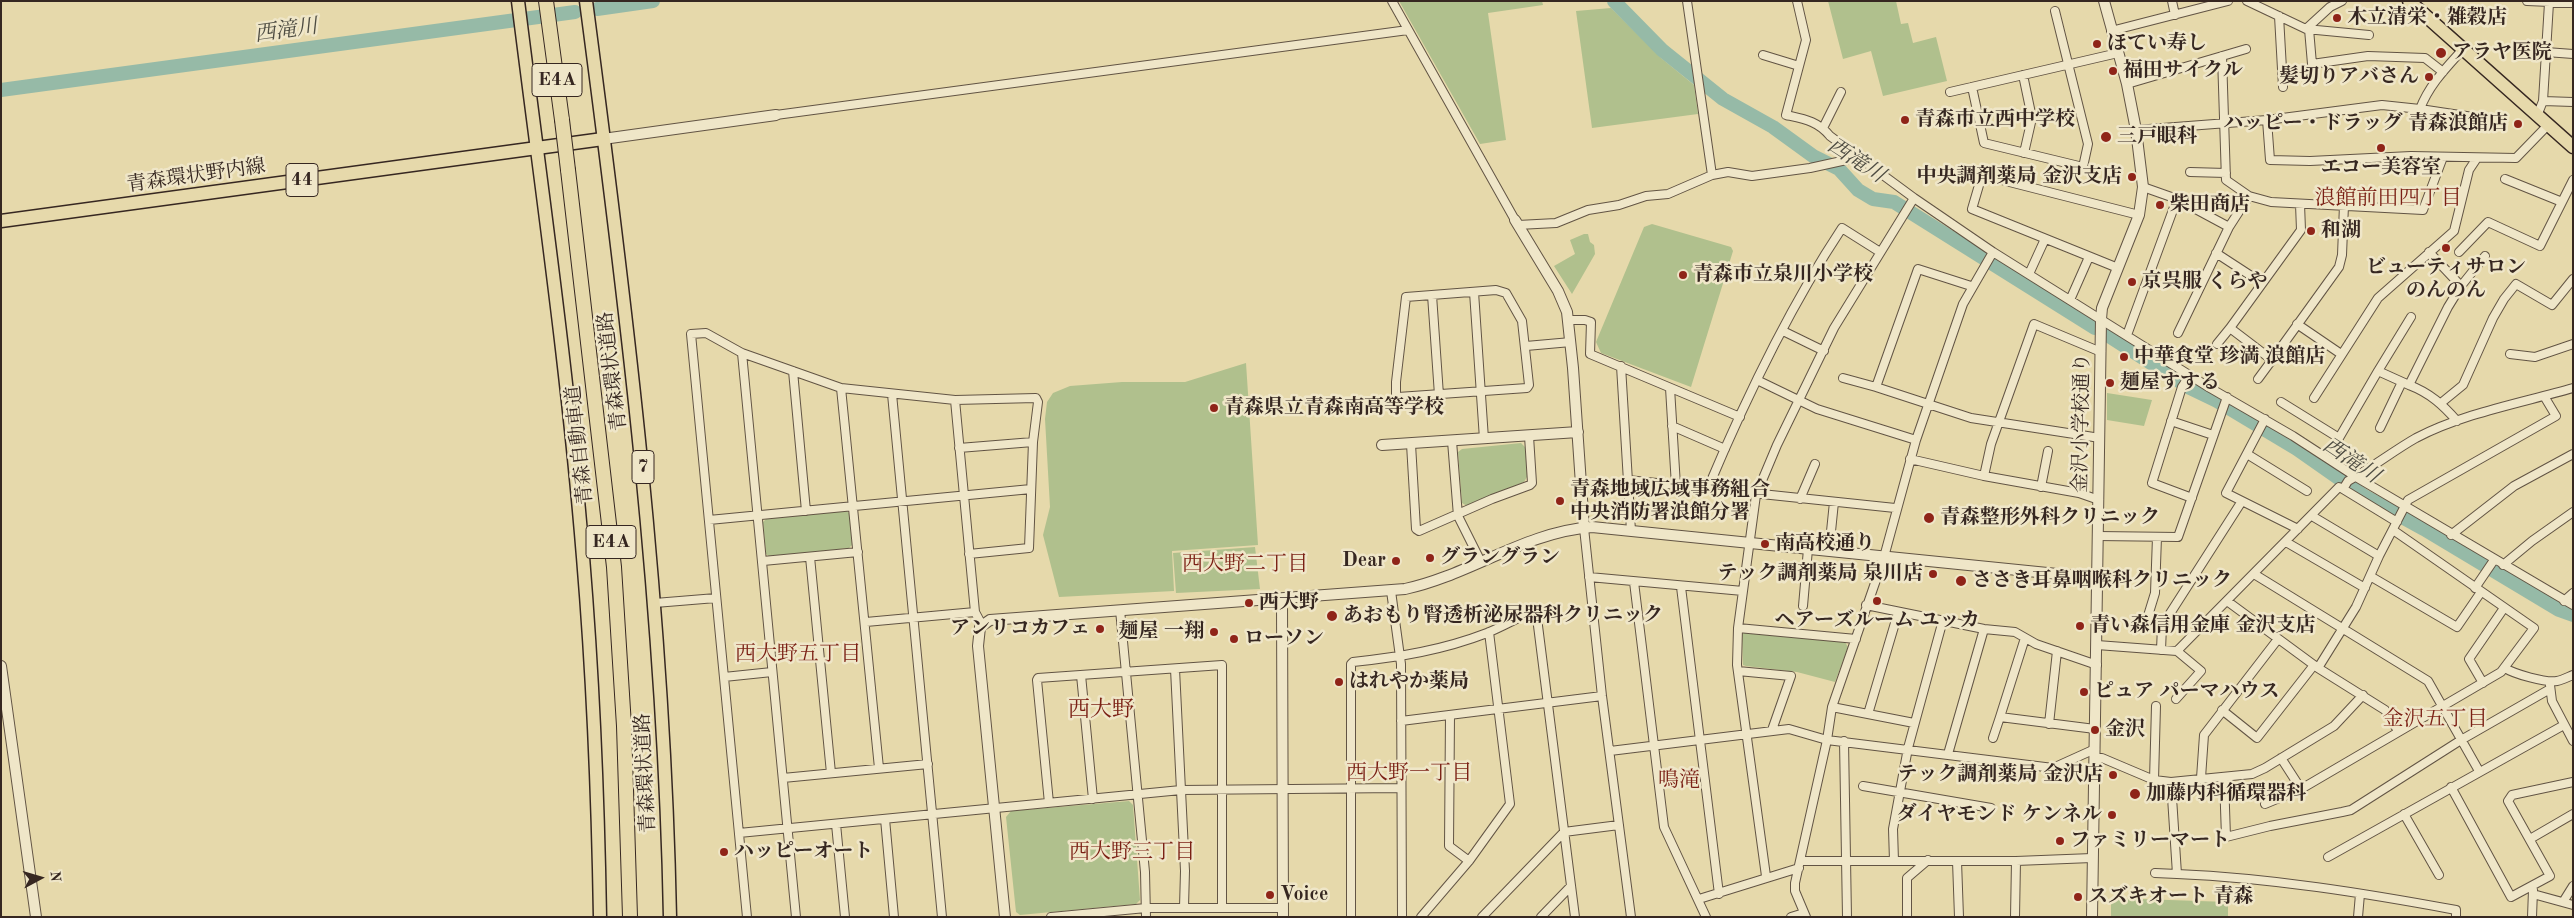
<!DOCTYPE html>
<meta charset="utf-8">
<style>
body{margin:0}
#map{position:relative;width:2574px;height:918px;overflow:hidden;background:#e6d9ab;font-family:"Old Standard TT",serif}
canvas{display:block}
.frame{position:absolute;inset:0;border:2px solid #362721;pointer-events:none}
.north{position:absolute;left:15px;top:853px;width:50px;height:50px;-webkit-text-stroke:4px #efe6c8;paint-order:stroke;rotate:84deg;font-size:14px;font-weight:700;line-height:20px;text-align:center;color:#362721}
.north::after{content:'';display:block;margin:auto;width:18px;height:22px;background:#362721;clip-path:polygon(50% 0,100% 100%,50% 72%,0 100%)}
</style>
<div id="map">
<canvas width="2574" height="918"></canvas>
<div class="frame"></div>
<div class="north">N</div>
</div>
<script>
const ctx = document.querySelector('canvas').getContext('2d');
ctx.lineJoin = 'round';
function paint(path, color) { ctx.fillStyle = color; ctx.fill(path, 'evenodd'); }
function trace(path, color, width, dash) { ctx.strokeStyle = color; ctx.lineWidth = width; ctx.lineCap = dash ? 'butt' : 'round'; ctx.setLineDash(dash || []); ctx.stroke(path); }
function drawText(font, color, halo, rows, align = 'center') {
  ctx.font = font + ' "Old Standard TT","Noto Serif JP",serif'; ctx.lineWidth = 5; ctx.setLineDash([]); ctx.textBaseline = 'middle'; ctx.strokeStyle = halo; ctx.fillStyle = color; for (const [text, x, y, turn = 0] of rows) {
    ctx.save(); ctx.translate(x, y); ctx.rotate((+turn || 0) * Math.PI / 180); ctx.textAlign = isNaN(turn) ? turn : align; if (halo) ctx.strokeText(text, 0, 0); ctx.fillText(text, 0, 0); ctx.restore();
  }
}
paint(new Path2D(`
 M1399,1H1542L1543,5L1488,13L1506,140L1480,144Z
 M1828,1H1896L1901,24L1908,23L1913,43L1936,37L1947,81L1883,96L1871,51L1843,59Z
 M1611,8L1661,58L1694,85L1698,114L1592,128L1576,11Z
 M1652,224L1731,247L1733,251L1691,387L1601,353L1596,342L1644,227Z
 M1584,234H1588L1590,242L1594,245L1595,254L1572,294L1554,266L1575,254L1570,240Z
 M1246,363L1258,545L1172,551L1174,591L1059,597L1043,535L1050,507L1045,419L1047,402L1053,393L1070,386L1122,382H1185Z
 M2107,393L2152,400L2144,426L2107,420Z
 M1521,443L1526,448L1527,477L1524,482L1467,506L1462,503L1458,452L1462,449Z
 M847,511L850,514L852,545L849,548L770,557L766,554L763,522L766,519Z
 M1255,547L1260,589L1176,593L1173,553Z
 M1746,632L1845,642L1848,647L1835,682L1797,672L1746,666L1743,665L1742,634Z
 M1129,801L1133,805L1140,900L1136,904L1020,915L1016,912L1006,817L1011,811Z
 M2111,898L2228,902V917H2111Z`), '#b0c08d');
trace(new Path2D(`
 M1614,1L1662,50L1723,99L1773,127L1813,156L1839,169L1858,190L1873,199L1894,202L2095,328
 M597,9L653,1
 M1,90L575,12
 M2109,336L2190,388L2217,401L2297,449L2364,496L2424,529L2559,610L2573,615`), '#96baa7', 14);
const minor = new Path2D(`
 M1392,1L1515,220
 M1687,1L1712,175
 M1797,1L1806,40L1786,115C1804,119 1818,121 1830,136L1914,198L1993,252L2210,388L2293,436L2356,477L2573,605
 M2172,1L2175,15
 M2247,1L2306,29L2330,7L2342,1
 M2527,1L2573,3
 M2279,16L2283,87
 M2306,29L2369,35
 M2309,29L2312,64L2368,56L2425,58L2443,72
 M2111,31L2228,1
 M2546,52L2573,54
 M1763,55L1799,66
 M2222,56L2226,180L2249,196L2271,202L2423,210L2443,157
 M2023,75L2032,118L2024,153
 M2127,84L2246,49
 M1972,87L1984,143L2083,167L2088,144L2055,11
 M1950,92L2118,53
 M2543,101L2549,3
 M2420,109L2473,117
 M776,115L1408,30
 M2537,116L2543,101L2573,102
 M2267,120L2270,160L2310,161L2411,156L2516,158L2548,125
 M1823,128L1841,92
 M2136,130L2267,120L2382,105L2420,109C2429,85 2446,68 2463,49
 M2190,172L2226,173
 M2505,179L2562,202
 M2143,187L2177,199L2229,227
 M2300,204L2301,230L2230,328L2272,360L2339,267L2342,255L2344,205
 M1518,225L1556,223L1588,210L1619,205L1646,196L1668,194L1712,175L1728,172L1752,176L1810,168L1860,157
 M2429,252L2461,286L2448,307L2409,385C2430,393 2443,405 2457,421
 M2459,252L2488,222L2540,246L2573,180
 M2216,253L2262,283
 M2118,268L1972,209L1982,175L2139,215
 M2029,274L2045,239
 M1971,286L1918,269L1876,387L1971,418L2100,438
 M2461,286L2485,256
 M1496,290L1506,293L1522,321L1529,385L1527,388L1398,397L1396,394V382L1406,297Z
 M1474,292L1484,439
 M1432,295L1439,395
 M2070,300L2089,257
 M1569,320H1585L1591,322L1590,354L1740,417
 M2297,324L2341,354
 M1783,331L1824,351
 M2178,333L2229,227L2249,196
 M2127,335L2177,199
 M2217,344L2230,328
 M1526,346L1571,342
 M742,353L796,917
 M2510,354L2535,357L2573,344
 M1621,366L1631,531
 M793,371L806,511
 M2378,371L2411,317
 M2190,375L2182,387L2152,483L2192,498
 M1843,378L1876,387
 M2258,379L2272,360
 M1757,380L1817,409L1916,440
 M841,388L879,768
 M1670,388L1676,486
 M892,394L942,917
 M2314,398L2378,298L2454,231L2469,170L2477,158
 M955,400L975,612L982,625
 M2281,402L2339,438L2378,371L2409,385
 M2441,403L2463,385L2493,318L2504,299L2516,284L2552,305L2573,279
 M2265,419L2226,493L2298,529
 M2171,421L2213,435
 M1672,426L1725,449
 M2380,428L2402,382
 M1452,441L1458,516L1481,562
 M1411,444L1416,529L1419,531L1492,499L1530,485L1532,483L1529,436
 M959,448L1033,442
 M2247,454L2307,491
 M1910,459L1984,476L2079,493L2099,500
 M1984,476L1991,444L2034,324L2101,352
 M1628,480L1895,508
 M2041,487L2048,451
 M1708,488C1745,400 1789,308 1842,228L1880,252
 M2343,489L2397,522
 M1800,499L1815,464
 M2312,516L2379,556
 M709,520L1031,489
 M1584,528L1602,696L1631,917
 M2451,535L2514,486L2573,454
 M2098,536L2178,537L2227,397
 M2286,542L2365,588
 M1829,551L1834,502
 M810,557L831,773
 M763,561L858,552
 M2503,565L2532,541L2573,512
 M2254,574L2428,681L2479,771
 M2370,576L2457,627L2481,592
 M1589,577L1743,591
 M1634,582L1664,827L1706,917
 M1681,587L1719,894
 M2475,588L2494,560
 M1391,591L1401,664L1402,917
 M2227,601L2318,668L2385,710L2398,731
 M2564,601L2573,593
 M655,603L716,598
 M1866,605L1984,629L2015,632L2036,644L2097,665
 M1803,606L1808,549
 M1120,610L1145,872L1146,917
 M2147,619L2155,593L2157,537
 M866,622L975,612
 M1738,628L1856,639
 M2025,638L2000,717L2095,729
 M2097,645L2177,651L2339,487L2343,489L2348,481C2372,468 2393,451 2416,438C2464,413 2521,403 2573,388
 M2161,650L2162,626L2242,501
 M2318,668L2356,607L2379,556L2408,500L2556,416L2544,396
 M2505,668C2514,674 2546,683 2557,681C2562,680 2568,677 2573,675
 M1175,669L1185,871L1184,907
 M1738,671L1791,676L1772,730
 M1081,675L1093,799
 M724,677L772,672
 M2483,683L2469,659L2504,608
 M2550,685L2552,701L2573,741
 M2176,699L2201,671L2177,651
 M1832,707L1914,723
 M2222,710L2257,738L2314,665
 M1868,714L1898,613
 M1450,715L1449,846L1469,861
 M1401,721L1602,696
 M2049,724L2057,651
 M1993,738L2000,717
 M1844,741L1847,917
 M1610,751L1789,729L1827,740L2053,768L2095,749
 M1948,754L1984,629
 M2094,758H2102L2154,780L2171,782L2252,774L2265,768L2334,726L2363,695
 M2281,758L2301,789L2501,672L2534,628L2393,530
 M783,778L928,764
 M2201,778L2204,735L2278,639
 M2224,778L2226,837L2270,826L2342,812L2351,810L2461,740L2550,689
 M2154,780L2156,706
 M2171,782L2177,874C2271,878 2364,893 2456,910V917
 M1863,786L1991,808
 M2451,787L2511,897L2550,876L2508,801L2512,795L2573,782
 M1049,803L1037,680L1038,678L1222,665V907
 M2265,804L2301,789
 M2404,814L2439,875
 M885,819L894,917
 M836,824L845,917
 M739,833L1181,790L1401,788
 M2530,839L2573,814
 M2328,857L2564,725
 M1800,861H2016L2092,858
 M1894,861L1893,829L1908,748L1943,620
 M1957,861L1959,917
 M2155,873L2177,874
 M1766,876L1737,665L1738,628L1756,495L1777,445L1834,328L1914,198
 M2533,894L2573,905
 M1699,899L1799,868
 M2563,902L2573,886
 M747,917L691,334L706,333L742,353L841,388L955,400L1036,398L1038,402L1033,442L1029,548L969,554
 M1051,917L1146,908H1283
 M1351,917V664L1353,662C1400,657 1443,650 1487,633C1504,626 1519,617 1536,610L1575,917
 M1421,917L1469,861L1510,804L1489,632
 M1482,917L1564,832L1619,825
 M1541,917L1571,886
 M1791,917L1804,913
 M1806,917L1795,891V883L1827,740L1832,707L1884,557L1916,440L1963,304L1993,252
 M1907,917V878L1928,860
 M2015,917L2016,861
 M2358,917L2360,894
 M2532,917L2533,890`);
const tertiary = new Path2D(`
 M603,139L776,115
 M1515,220L1558,291L1567,312L1573,368L1584,528
 M1382,445L1578,432
 M1282,600L1283,917
 M1,666L36,917
 M1005,917L978,646L980,627L990,620L1405,589C1470,575 1525,532 1592,527L2097,578
 M2092,917L2101,319L2102,308L2139,215L2143,187L2136,130L2127,84L2104,1`);
const primary = new Path2D(`
 M2409,1L2573,147
 M1,221L603,139`);
const trunk = new Path2D(`
 M518,1C541,186 568,371 583,557C593,677 598,797 600,917
 M586,1C626,305 664,610 670,917`);
const motorway = new Path2D(`
 M546,1L562,120
 M568,170L614,567L624,726L630,917`);
trace(minor, '#625444', 10);
trace(tertiary, '#625444', 12);
trace(primary, '#362721', 15);
trace(trunk, '#362721', 15);
trace(motorway, '#362721', 16);
trace(minor, '#efe6c8', 8);
trace(tertiary, '#efe6c8', 10);
trace(primary, '#e6d9ab', 12);
trace(trunk, '#e6d9ab', 12);
trace(motorway, '#e6d9ab', 14);
const motorwayBridge = new Path2D(`
 M562,120L568,170`);
trace(motorwayBridge, '#362721', 16, []);
trace(motorwayBridge, '#e6d9ab', 14);
for (const [x, y, r, color] of [
 [2337,18,5,"#8f2418"],
 [2097,44,5,"#8f2418"],
 [2441,53,6,"#8f2418"],
 [2113,71,5,"#8f2418"],
 [2429,77,5,"#8f2418"],
 [1905,120,5,"#8f2418"],
 [2518,124,5,"#8f2418"],
 [2106,137,6,"#8f2418"],
 [2381,148,5,"#8f2418"],
 [2132,177,5,"#8f2418"],
 [2160,205,5,"#8f2418"],
 [2311,231,5,"#8f2418"],
 [2446,248,5,"#8f2418"],
 [1683,275,5,"#8f2418"],
 [2132,282,5,"#8f2418"],
 [2124,357,5,"#8f2418"],
 [2110,383,5,"#8f2418"],
 [1214,408,5,"#8f2418"],
 [1560,501,5,"#8f2418"],
 [1929,518,6,"#8f2418"],
 [1765,544,5,"#8f2418"],
 [1430,558,5,"#8f2418"],
 [1396,561,5,"#8f2418"],
 [1933,574,5,"#8f2418"],
 [1961,581,6,"#8f2418"],
 [1877,601,5,"#8f2418"],
 [1249,603,5,"#8f2418"],
 [1332,616,6,"#8f2418"],
 [2080,626,5,"#8f2418"],
 [1100,629,5,"#8f2418"],
 [1214,632,5,"#8f2418"],
 [1234,639,5,"#8f2418"],
 [1339,682,5,"#8f2418"],
 [2084,692,5,"#8f2418"],
 [2095,730,5,"#8f2418"],
 [2113,775,5,"#8f2418"],
 [2135,794,6,"#8f2418"],
 [2112,815,5,"#8f2418"],
 [2060,841,5,"#8f2418"],
 [724,852,5,"#8f2418"],
 [1270,895,5,"#8f2418"],
 [2078,897,5,"#8f2418"]
]) { const dot = new Path2D(); dot.arc(x, y, r, 0, 2 * Math.PI); ctx.fillStyle = color; ctx.fill(dot); trace(dot, '#efe6c8', 2); }
for (const [x, y, w] of [
 [557,80,50],
 [302,180,32],
 [643,467,22],
 [611,542,50]
]) { const box = new Path2D(); box.roundRect(x - w / 2, y - 16.5, w, 33, 4); ctx.fillStyle = '#efe6c8'; ctx.fill(box); trace(box, '#362721', 1); }
drawText('bold 19px', '#362721', null, [
 ["E4A",557,80],
 ["44",302,180],
 ["7",643,467],
 ["E4A",611,542]
]);
drawText('bold 20px', '#362721', '#efe6c8', [
 ["木立清栄・雑穀店",2347,18],
 ["ほてい寿し",2107,44],
 ["アラヤ医院",2452,53],
 ["福田サイクル",2123,71],
 ["髪切りアバさん",2419,77,"right"],
 ["青森市立西中学校",1915,120],
 ["ハッピー・ドラッグ 青森浪館店",2508,124,"right"],
 ["三戸眼科",2117,137],
 ["エコー美容室",2381,168,"center"],
 ["中央調剤薬局 金沢支店",2122,177,"right"],
 ["柴田商店",2170,205],
 ["和湖",2321,231],
 ["ビューティサロン",2446,268,"center"],
 ["のんのん",2446,291,"center"],
 ["青森市立泉川小学校",1693,275],
 ["京呉服 くらや",2142,282],
 ["中華食堂 珍満 浪館店",2134,357],
 ["麺屋すする",2120,383],
 ["青森県立青森南高等学校",1224,408],
 ["青森地域広域事務組合",1570,490],
 ["中央消防署浪館分署",1570,513],
 ["青森整形外科クリニック",1940,518],
 ["南高校通り",1775,544],
 ["グラングラン",1440,558],
 ["Dear",1386,561,"right"],
 ["テック調剤薬局 泉川店",1923,574,"right"],
 ["ささき耳鼻咽喉科クリニック",1972,581],
 ["西大野",1259,603],
 ["あおもり腎透析泌尿器科クリニック",1343,616],
 ["ヘアーズルーム ユッカ",1877,621,"center"],
 ["青い森信用金庫 金沢支店",2090,626],
 ["アンリコカフェ",1090,629,"right"],
 ["麺屋 一翔",1204,632,"right"],
 ["ローソン",1244,639],
 ["はれやか薬局",1349,682],
 ["ピュア パーマハウス",2094,692],
 ["金沢",2105,730],
 ["テック調剤薬局 金沢店",2103,775,"right"],
 ["加藤内科循環器科",2146,794],
 ["ダイヤモンド ケンネル",2102,815,"right"],
 ["ファミリーマート",2070,841],
 ["ハッピーオート",734,852],
 ["Voice",1280,895],
 ["スズキオート 青森",2088,897]
], 'left');
drawText('20px', '#362721', '#efe6c8', [
 ["青森環状野内線",196,176,-8],
 ["青森環状道路",613,371,-97],
 ["金沢小学校通り",2082,423,-89],
 ["青森自動車道",580,445,-96],
 ["青森環状道路",646,773,-93]
]);
drawText('italic 21px', '#4e4c42', '#efe6c8', [
 ["西滝川",286,31,-8],
 ["西滝川",1856,161,33],
 ["西滝川",2351,461,34]
]);
drawText('21px', '#7a1f14', '#efe6c8', [
 ["浪館前田四丁目",2388,198],
 ["西大野二丁目",1245,564],
 ["西大野五丁目",798,654],
 ["金沢五丁目",2435,719],
 ["西大野一丁目",1409,773],
 ["鳴滝",1679,780],
 ["西大野三丁目",1132,852]
]);
drawText('22px', '#7a1f14', '#efe6c8', [
 ["西大野",1101,710]
]);
</script>
